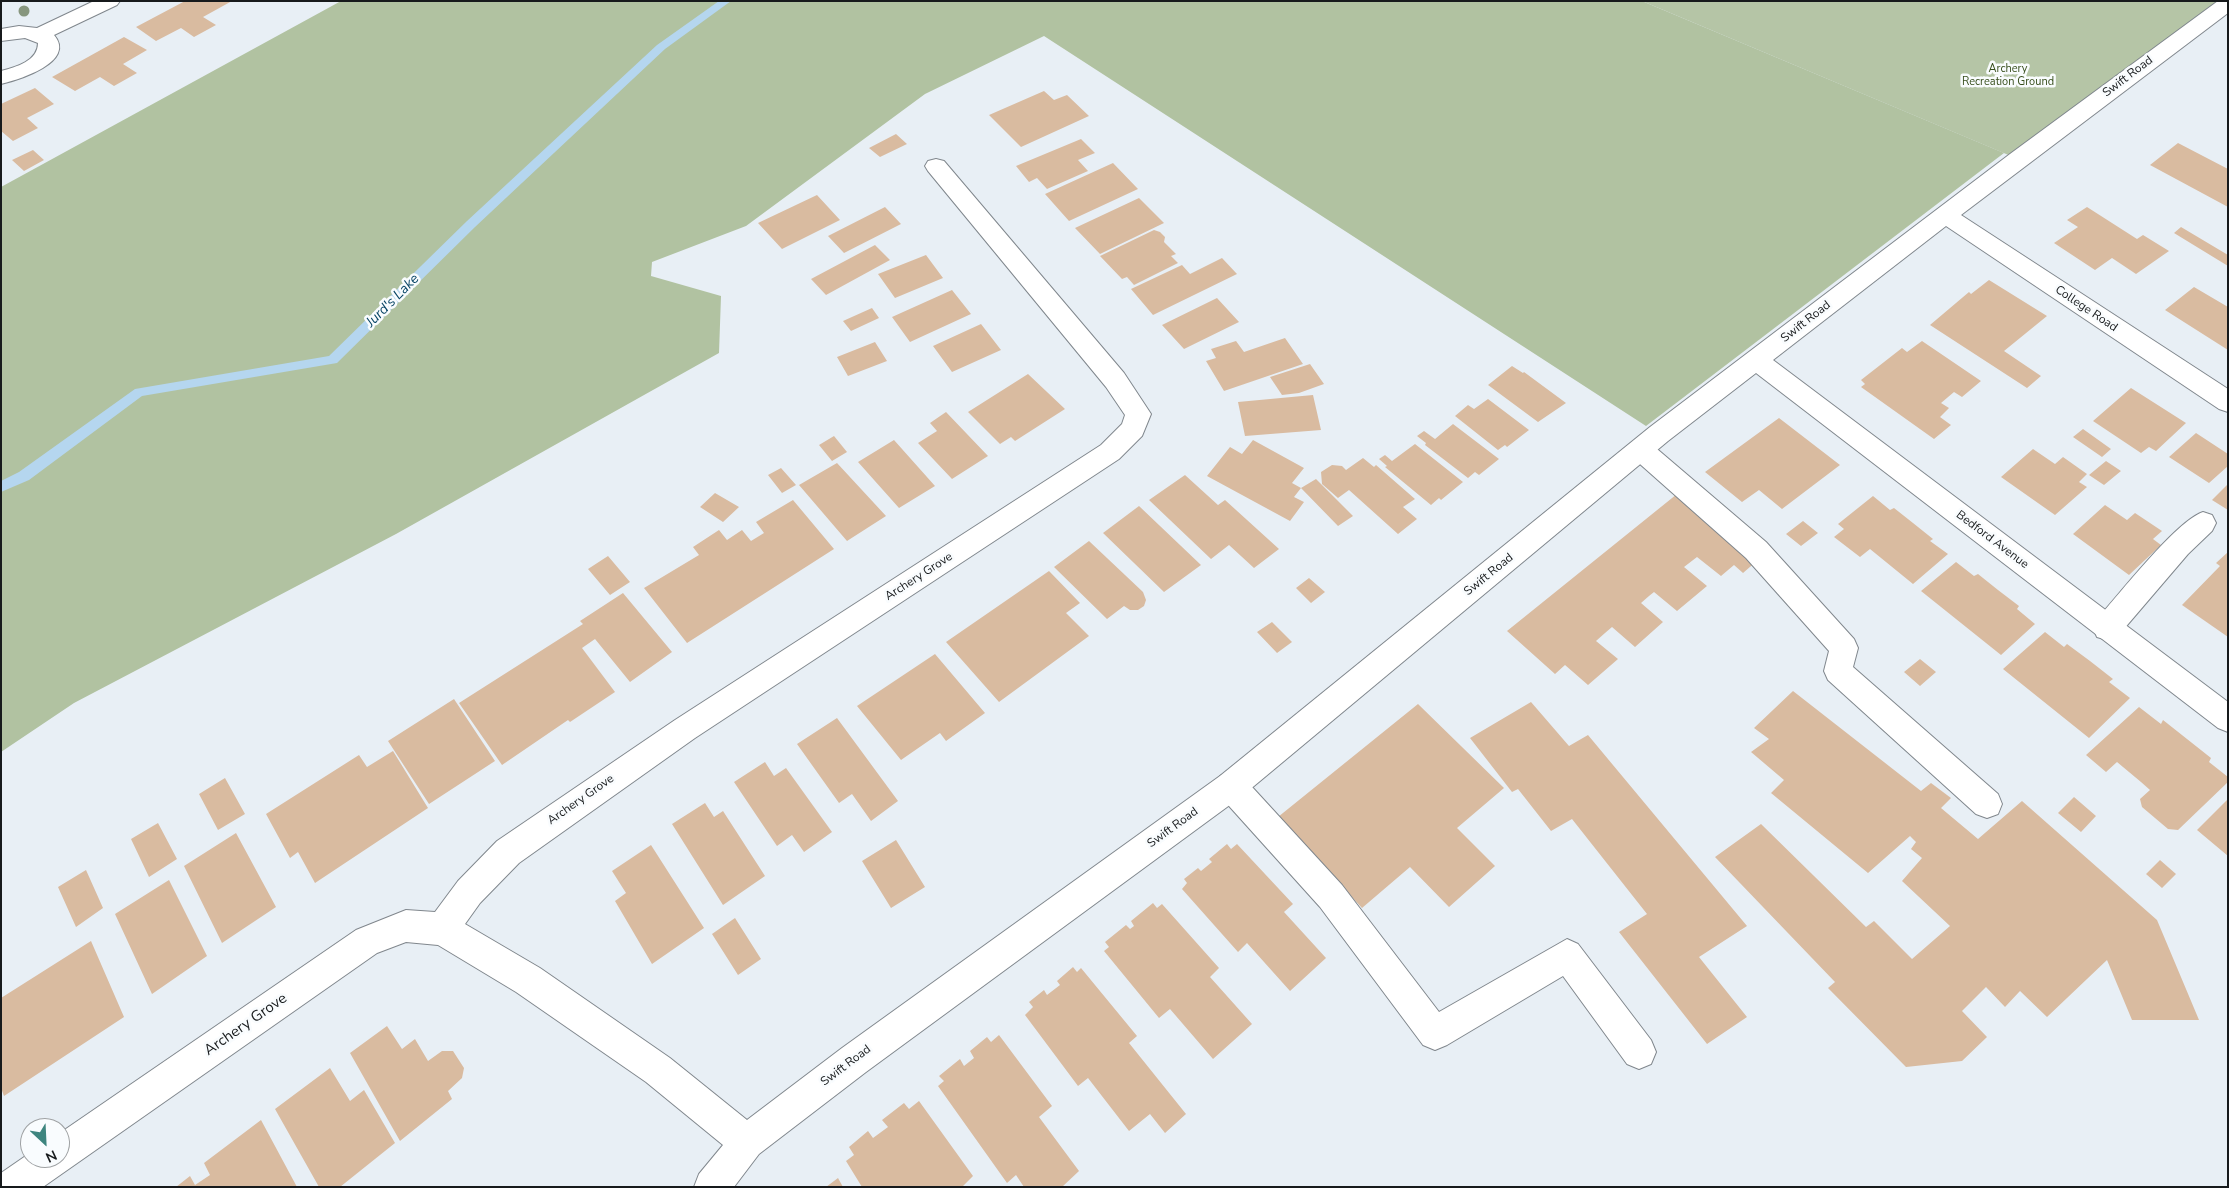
<!DOCTYPE html>
<style>
body{margin:0}
#map{position:relative;width:2229px;height:1188px;overflow:hidden;background:#e8eff5;font-family:"Nunito Sans",sans-serif}
canvas{display:block}
.frame{position:absolute;inset:0;border:2px solid #171a1c;pointer-events:none}
.north{position:absolute;left:20px;top:1118px;width:50px;height:50px;box-sizing:border-box;background:#f9fcfe;border:1px solid #9fa2a4;border-radius:50%;rotate:155deg;font-size:14px;font-weight:700;line-height:20px;text-align:center;color:#171a1c}
.north::after{content:'';display:block;margin:auto;width:18px;height:22px;background:#3e857f;clip-path:polygon(50% 0,100% 100%,50% 72%,0 100%)}
</style>
<div id="map">
<canvas width="2229" height="1188"></canvas>
<div class="frame"></div>
<div class="north">N</div>
</div>
<script>
const ctx = document.querySelector('canvas').getContext('2d');
ctx.lineJoin = 'round';
function paint(path, color) { ctx.fillStyle = color; ctx.fill(path, 'evenodd'); }
function trace(path, color, width, dash) { ctx.strokeStyle = color; ctx.lineWidth = width; ctx.lineCap = dash ? 'butt' : 'round'; ctx.setLineDash(dash || []); ctx.stroke(path); }
function drawText(font, color, halo, rows, align = 'center') {
  ctx.font = font + ' "Nunito Sans",sans-serif'; ctx.lineWidth = 5; ctx.setLineDash([]); ctx.textBaseline = 'middle'; ctx.strokeStyle = halo; ctx.fillStyle = color; for (const [text, x, y, turn = 0] of rows) {
    ctx.save(); ctx.translate(x, y); ctx.rotate((+turn || 0) * Math.PI / 180); ctx.textAlign = isNaN(turn) ? turn : align; if (halo) ctx.strokeText(text, 0, 0); ctx.fillText(text, 0, 0); ctx.restore();
  }
}
paint(new Path2D(`
 M1642,1H2228L2018,159Z`), '#b5c5a6');
paint(new Path2D(`
 M341,1H1642L2004,153L1646,426L1044,36L925,94L746,226L652,262L651,276L721,296L719,353L396,534L74,703L1,752V187Z`), '#b1c2a1');
paint(new Path2D(`
 M719,1H731L665,49L475,227L337,363L142,396L29,480L1,492V481L19,472L135,389L329,356L467,221L657,45Z`), '#b5d6ef');
paint(new Path2D(`
 M185,1H232L203,17L216,25L194,37L181,28L156,41L136,27Z
 M124,37L147,50L123,64L137,73L114,86L100,77L75,91L52,77Z
 M35,88L54,104L27,118L38,128L13,141L1,131V104Z
 M1044,91L1054,100L1067,95L1089,116L1021,147L989,115Z
 M896,134L907,144L880,157L869,148Z
 M1081,139L1095,153L1078,160L1088,171L1047,189L1037,178L1029,182L1016,166Z
 M2178,143L2228,169V207L2150,165Z
 M33,150L44,160L24,171L12,160Z
 M1113,163L1138,189L1069,221L1045,194Z
 M817,195L840,220L782,249L758,223Z
 M1139,198L1164,223L1100,254L1075,228Z
 M885,207L901,224L844,253L828,236Z
 M2087,207L2137,239L2143,235L2169,251L2136,274L2112,258L2095,270L2054,243L2078,227L2067,220Z
 M2181,227L2228,255V266L2174,233Z
 M1154,230L1160,232L1165,237L1164,242L1176,254L1171,256L1178,263L1134,285L1127,277L1122,279L1100,256Z
 M875,245L890,260L826,295L811,279Z
 M926,255L943,278L895,298L878,274Z
 M1222,258L1237,274L1153,315L1131,289L1182,265L1190,274Z
 M1989,280L2047,316L2004,351L2041,376L2027,388L1930,325L1969,292L1971,294Z
 M2194,287L2228,307V350L2165,310Z
 M952,290L971,314L910,342L892,317Z
 M1217,298L1239,322L1184,349L1162,325Z
 M872,308L879,318L851,331L843,321Z
 M981,324L1001,350L952,372L933,346Z
 M1285,338L1303,364L1224,391L1206,361L1216,358L1211,349L1236,341L1244,352Z
 M1922,341L1981,381L1962,397L1954,392L1941,403L1949,408L1940,417L1951,425L1934,439L1861,387L1865,384L1861,380L1902,348L1907,352Z
 M875,342L887,361L848,376L837,357Z
 M1310,364L1324,384L1299,393L1282,395L1270,377Z
 M1512,366L1523,373L1524,372L1566,403L1538,422L1488,385Z
 M1028,374L1065,409L1015,441L1011,437L1000,444L968,412Z
 M2131,388L2186,423L2156,451L2149,447L2141,453L2093,421Z
 M1313,395L1321,430L1245,436L1238,402Z
 M1488,399L1529,430L1507,447L1505,445L1498,450L1455,416L1468,405L1474,409Z
 M946,412L988,456L952,479L918,443L937,431L930,423Z
 M1779,418L1840,465L1782,509L1759,490L1742,502L1705,472Z
 M1453,424L1499,459L1479,475L1475,472L1468,478L1425,445L1426,443L1417,436L1424,431L1435,439Z
 M2083,429L2111,449L2102,457L2073,437Z
 M2196,433L2228,454V466L2209,483L2169,457Z
 M834,436L847,452L832,461L819,445Z
 M894,440L935,486L899,508L858,462Z
 M1253,440L1304,468L1292,483L1301,488L1316,479L1353,516L1338,526L1301,488L1294,497L1304,502L1290,521L1207,476L1230,447L1242,454Z
 M1415,444L1463,482L1441,500L1439,498L1431,505L1385,467L1387,466L1379,459L1385,455L1392,461Z
 M2033,449L2055,464L2063,457L2087,474L2079,482L2087,487L2055,515L2001,477Z
 M1363,458L1374,467L1376,465L1415,499L1403,507L1417,519L1398,534L1349,490L1338,498L1322,484L1321,472L1332,465L1342,466L1346,470Z
 M2106,461L2121,471L2104,485L2089,475Z
 M837,463L886,516L847,541L799,485Z
 M781,468L796,485L782,493L768,475Z
 M1185,475L1218,505L1225,500L1279,549L1254,568L1229,545L1211,559L1149,500Z
 M2228,484V510L2212,500Z
 M1682,490L1758,560L1743,573L1734,565L1721,576L1697,557L1684,567L1707,586L1677,611L1654,592L1649,596L1641,603L1663,622L1635,647L1612,627L1605,633L1596,641L1618,659L1588,685L1565,665L1555,674L1507,631Z
 M715,493L739,507L723,522L700,507Z
 M1873,496L1890,510L1894,508L1913,523L1933,539L1930,541L1948,554L1913,584L1870,549L1860,557L1834,537L1844,529L1838,524Z
 M793,500L834,549L687,643L644,588L699,555L693,547L719,530L727,540L742,530L751,541L764,533L756,522Z
 M2105,505L2127,520L2135,513L2162,531L2153,539L2161,545L2129,575L2073,534Z
 M1139,506L1201,565L1164,592L1103,533Z
 M1803,521L1818,533L1801,546L1786,534Z
 M1089,541L1143,592L1146,600L1144,606L1138,610H1130L1124,606L1107,619L1054,567Z
 M2228,552V637L2182,605L2220,566L2216,563Z
 M608,556L630,582L610,595L588,569Z
 M1956,562L1974,576L1978,574L1998,590L2019,606L2017,609L2035,624L2001,655L1921,591Z
 M1049,571L1080,603L1066,613L1089,636L999,702L946,642Z
 M1309,578L1325,592L1311,603L1296,588Z
 M623,593L672,652L630,682L595,639L582,648L615,692L570,722L568,720L502,765L459,703L583,624L580,621Z
 M1272,622L1292,642L1277,653L1257,632Z
 M2045,632L2064,647L2067,644L2090,661L2113,679L2109,682L2130,698L2089,738L2003,669Z
 M935,654L985,713L946,741L940,733L901,760L857,706Z
 M1920,659L1936,672L1920,686L1904,672Z
 M1793,691L1921,791L1931,783L1951,798L1941,808L1978,839L2022,801L2157,920L2199,1020H2132L2107,960L2047,1017L2020,991L2005,1007L1986,987L1962,1011L1987,1037L1962,1061L1906,1067L1828,988L1835,982L1715,857L1761,824L1866,927L1874,921L1912,959L1950,926L1902,881L1922,858L1911,849L1916,842L1910,836L1868,873L1771,793L1784,780L1751,752L1769,739L1754,728Z
 M454,699L495,761L429,804L388,741Z
 M1531,702L1569,746L1588,735L1747,926L1699,957L1747,1017L1707,1044L1619,932L1647,914L1572,819L1551,831L1518,789L1512,792L1470,738Z
 M1418,704L1504,788L1457,828L1495,866L1449,907L1410,867L1362,908L1278,817Z
 M2139,707L2161,724L2163,720L2211,758L2209,762L2228,777V782L2178,830L2168,829L2142,807L2140,799L2150,790L2141,782L2117,762L2106,772L2086,755Z
 M837,718L898,801L871,821L852,794L839,803L797,744Z
 M393,751L428,808L315,883L298,852L290,858L266,814L359,755L367,767Z
 M765,762L774,776L786,768L832,832L804,852L792,835L777,846L734,782Z
 M225,778L245,814L218,830L199,794Z
 M2074,797L2096,816L2081,832L2058,813Z
 M2228,799V856L2197,830Z
 M705,803L714,817L723,811L765,876L723,905L672,824Z
 M158,823L177,859L149,877L131,839Z
 M236,833L276,907L222,943L184,866Z
 M896,840L925,887L891,908L862,861Z
 M1227,844L1231,849L1237,844L1293,904L1284,912L1326,958L1290,991L1247,943L1238,952L1182,889L1187,883L1184,879L1198,868L1201,871L1212,862L1209,859Z
 M651,845L704,928L652,964L615,901L626,893L612,871Z
 M2160,860L2176,874L2162,888L2146,874Z
 M86,870L103,908L76,927L58,887Z
 M169,880L207,956L152,994L115,914Z
 M1153,903L1157,908L1162,904L1219,968L1210,977L1252,1024L1213,1059L1170,1009L1159,1018L1104,951L1109,947L1105,942L1126,925L1130,929L1134,926L1131,921Z
 M735,918L761,959L738,975L712,934Z
 M91,941L124,1017L4,1096L1,1088V998Z
 M1073,967L1077,972L1081,968L1137,1036L1129,1043L1186,1114L1165,1133L1150,1114L1129,1131L1088,1078L1078,1086L1025,1015L1033,1007L1029,1002L1044,990L1047,995L1060,985L1057,981Z
 M387,1026L402,1049L415,1039L428,1061L442,1051H453L464,1068L462,1078L448,1091L452,1099L400,1141L350,1053Z
 M999,1035L1052,1106L1039,1117L1079,1171L1062,1187H1024L1016,1175L1007,1183L938,1086L944,1081L939,1076L960,1059L964,1066L974,1058L970,1051L987,1037L991,1042Z
 M330,1068L350,1101L364,1090L395,1143L340,1187H319L275,1109Z
 M919,1101L973,1176L962,1187H862L846,1161L854,1155L849,1147L868,1131L873,1138L888,1127L882,1120L904,1103L909,1109Z
 M261,1120L297,1187H176L190,1176L195,1185L210,1175L204,1163Z
 M838,1178L843,1187H826Z`), '#d9bba0');
const lane = new Path2D(`
 M1641,440L1650,443L1766,542L1854,639L1858,648L1853,667L1998,794L2002,804L1998,814L1987,818L1976,814L1828,680L1824,671L1829,651L1746,558L1632,457L1628,450L1632,443Z
 M2203,512L2212,515L2216,523L2212,531L2188,554L2117,637L2107,640L2097,637L2093,628L2097,619C2119,595 2176,521 2203,512Z
 M1231,772L1242,776L1342,885L1439,1012L1567,939L1578,944L1651,1040L1656,1052L1651,1064L1639,1069L1627,1064L1563,976L1447,1045L1435,1050L1423,1045L1320,907L1220,796L1216,786L1220,776Z`);
const street = new Path2D(`
 M94,1H120L117,5L54,35C77,62 18,80 1,84V71C16,67 38,61 38,43L25,38L1,41V29L19,26L37,28Z
 M2218,1H2228V13L1961,215L2228,389V412L2219,409L1946,226L1773,360L2228,702V732L2218,728L1756,373L1668,441L1242,796L866,1072L759,1154L734,1187H694L699,1174L723,1145L646,1082L516,992L438,945L406,942L377,953L43,1187H1V1173L30,1153V1158H60V1133L356,930L406,910L435,912L458,881L497,841L675,720L1101,445L1122,424L1125,415L1106,387L928,171L925,166L928,161L936,159L944,161L1124,373L1151,414L1142,436L1119,459L695,738L519,863L480,903L465,924L540,968L670,1058L747,1120L842,1048L1220,776L1650,427L2010,154Z`);
trace(lane, '#80878d', 2);
trace(street, '#80878d', 2);
paint(lane, '#fff');
paint(street, '#fff');
ctx.fillStyle = '#87967e';
for (const [x, y] of [
 [24,11]
]) { ctx.beginPath(); ctx.arc(x, y, 5.5, 0, 2 * Math.PI); ctx.fill(); }
drawText('11px', '#374e1c', '#f9fcfe', [
 ["Archery",2008,69],
 ["Recreation Ground",2008,82]
]);
drawText('12px', '#171a1c', '#f9fcfe', [
 ["Swift Road",2128,77,-37],
 ["College Road",2086,309,34],
 ["Swift Road",1806,322,-38],
 ["Bedford Avenue",1992,540,37],
 ["Swift Road",1489,575,-39],
 ["Archery Grove",919,577,-33],
 ["Archery Grove",581,800,-35],
 ["Swift Road",1173,828,-36],
 ["Swift Road",846,1066,-37]
]);
drawText('italic 14px', '#074465', '#f9fcfe', [
 ["Jurd's Lake",393,301,-45]
]);
drawText('15px', '#171a1c', '#f9fcfe', [
 ["Archery Grove",246,1025,-35]
]);
</script>
